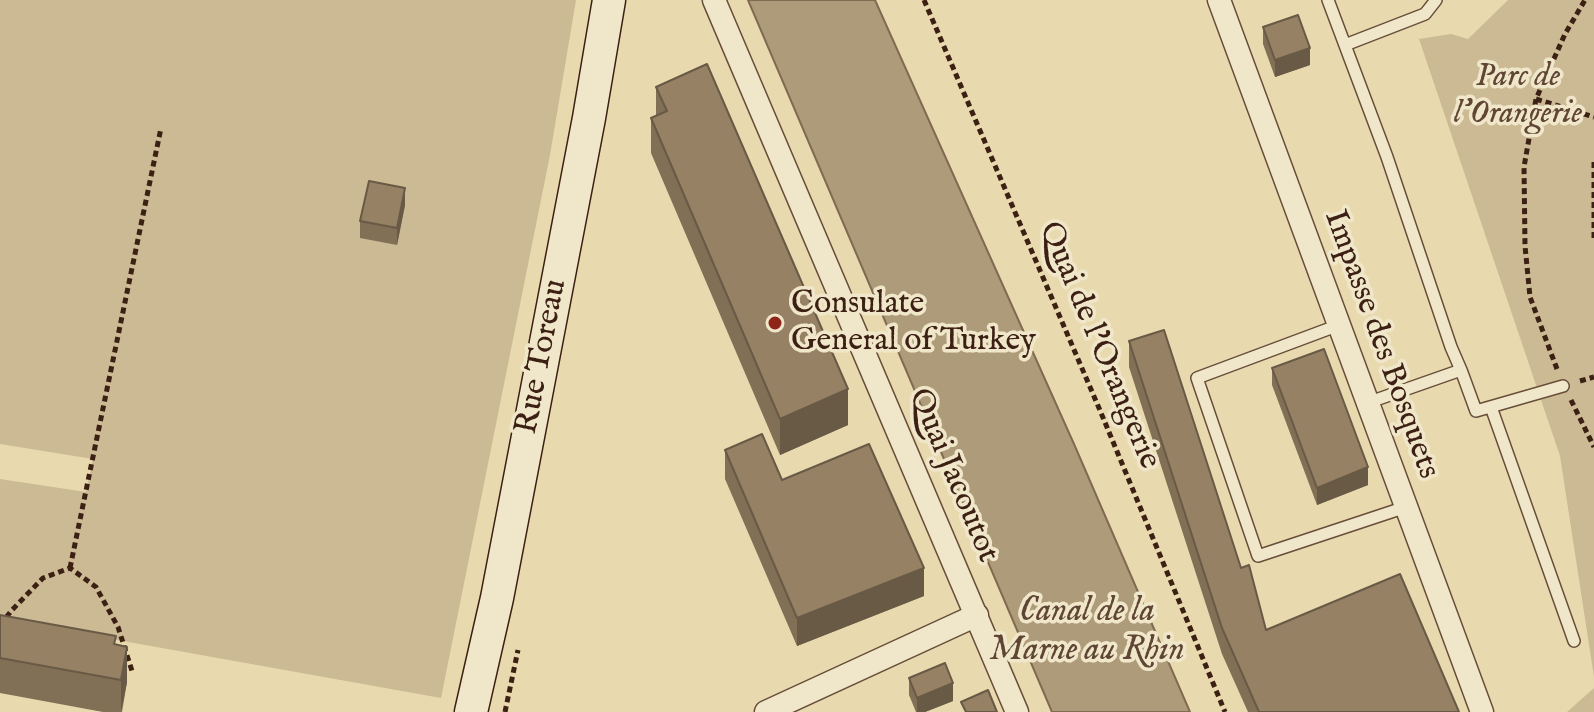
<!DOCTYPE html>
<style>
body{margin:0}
canvas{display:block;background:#e8daae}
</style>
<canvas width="1594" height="712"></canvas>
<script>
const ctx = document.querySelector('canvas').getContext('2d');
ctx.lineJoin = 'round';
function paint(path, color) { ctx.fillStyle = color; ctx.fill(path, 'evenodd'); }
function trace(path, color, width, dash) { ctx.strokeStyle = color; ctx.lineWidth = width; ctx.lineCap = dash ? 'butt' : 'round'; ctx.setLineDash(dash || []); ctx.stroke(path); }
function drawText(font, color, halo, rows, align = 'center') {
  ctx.font = font + ' "IM FELL English",serif'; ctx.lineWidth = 7; ctx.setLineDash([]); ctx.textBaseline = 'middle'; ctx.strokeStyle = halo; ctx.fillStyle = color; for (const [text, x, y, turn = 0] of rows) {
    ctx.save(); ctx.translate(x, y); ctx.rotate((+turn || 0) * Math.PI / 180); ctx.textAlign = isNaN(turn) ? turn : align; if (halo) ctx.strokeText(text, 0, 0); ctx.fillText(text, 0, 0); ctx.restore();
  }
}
paint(new Path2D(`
 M0,0H576L550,155L441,698L0,619V479L86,492L93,459L0,444Z
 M1508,0H1594V677L1560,456L1419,39L1451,34L1468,39Z
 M1594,688V712H1567Z`), '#cbba94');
const water = new Path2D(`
 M748,0H875L1074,444L1190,712H1052Z`);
paint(water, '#ae9b7a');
trace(water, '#816a51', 2);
const service = new Path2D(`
 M1328,0L1387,157L1451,347L1461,370L1367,403
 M1345,45L1425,14L1436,0
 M1339,325L1197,378L1258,556L1406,507
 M1461,370L1476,411L1563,386
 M1491,407L1574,641`);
const minor = new Path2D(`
 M714,0L1017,712
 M1219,0L1482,712
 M766,712L977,615`);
const secondary = new Path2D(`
 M471,712L497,598L589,118L609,0`);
trace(service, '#684e3a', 14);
trace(minor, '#684e3a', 25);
trace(secondary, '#3d2014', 35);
trace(new Path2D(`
 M924,0L1099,408L1225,712
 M1536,99L1594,117
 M1594,162V241
 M1557,369L1530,297L1525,246L1524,167L1536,99L1565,34L1585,0
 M1580,381L1594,377
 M1571,400L1594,447
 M70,568L161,128
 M0,625L12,610L43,578L70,568L96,587L118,627L133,674
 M505,712L518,650`), '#3d2014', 5, [6, 4]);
trace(service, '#f0e7ca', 11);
trace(minor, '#f0e7ca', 22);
trace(secondary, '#f0e7ca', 32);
paint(new Path2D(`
 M1263,27L1310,65L1275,77L1263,44Z
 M656,87L848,425L780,455L651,153V118L656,116Z
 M405,205L397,245L360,238V221Z
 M1129,341L1241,568L1266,630L1459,712H1248L1222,654L1129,367Z
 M1272,368L1368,485L1317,505L1272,385Z
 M725,450L782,480L924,596L797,646L725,479Z
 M0,615L116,645L127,682L122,712H103L0,693Z
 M909,678L953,701L925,712H916L909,695Z`), '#816f56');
paint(new Path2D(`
 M1310,48V65L1275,77V60Z
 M405,188V205L397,245V228Z
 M848,389V425L780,455V419Z
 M1368,467V485L1317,505V488Z
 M924,568V596L797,646V618Z
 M127,647V682L121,712V680Z
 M953,683V701L925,712H917V698Z`), '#695a46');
const building = new Path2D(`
 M1298,15L1310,48L1275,60L1263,27Z
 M707,64L848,389L780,419L651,118L667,111L656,87Z
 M369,181L405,188L397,228L360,221Z
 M1164,330L1241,568L1249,565L1266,630L1400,574L1459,712H1259L1222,628L1129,341Z
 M1324,349L1368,467L1317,488L1272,368Z
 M762,434L782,480L869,444L924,568L797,618L725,450Z
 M0,615L116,636L114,644L127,647L121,680L0,658Z
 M945,663L953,683L917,698L909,678Z
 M988,690L997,712H966L961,702Z`);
paint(building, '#968164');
trace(building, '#695a46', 2);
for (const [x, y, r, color] of [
 [775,323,8,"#8f2418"]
]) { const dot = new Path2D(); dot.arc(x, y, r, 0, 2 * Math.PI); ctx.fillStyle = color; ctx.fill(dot); trace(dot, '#f0e7ca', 3); }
drawText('italic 32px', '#604634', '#f0e7ca', [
 ["Parc de",1518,78],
 ["l'Orangerie",1518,115]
]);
drawText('32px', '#3d2014', '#f0e7ca', [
 ["Consulate",791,305],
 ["General of Turkey",791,342]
], 'left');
drawText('32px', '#3d2014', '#f0e7ca', [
 ["Impasse des Bosquets",1380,345,70],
 ["Quai de l'Orangerie",1098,346,67],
 ["Rue Toreau",543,357,-79],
 ["Quai Jacoutot",952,476,67]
]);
drawText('italic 34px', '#5f4533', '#f0e7ca', [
 ["Canal de la",1087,613],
 ["Marne au Rhin",1087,652]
]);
</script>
